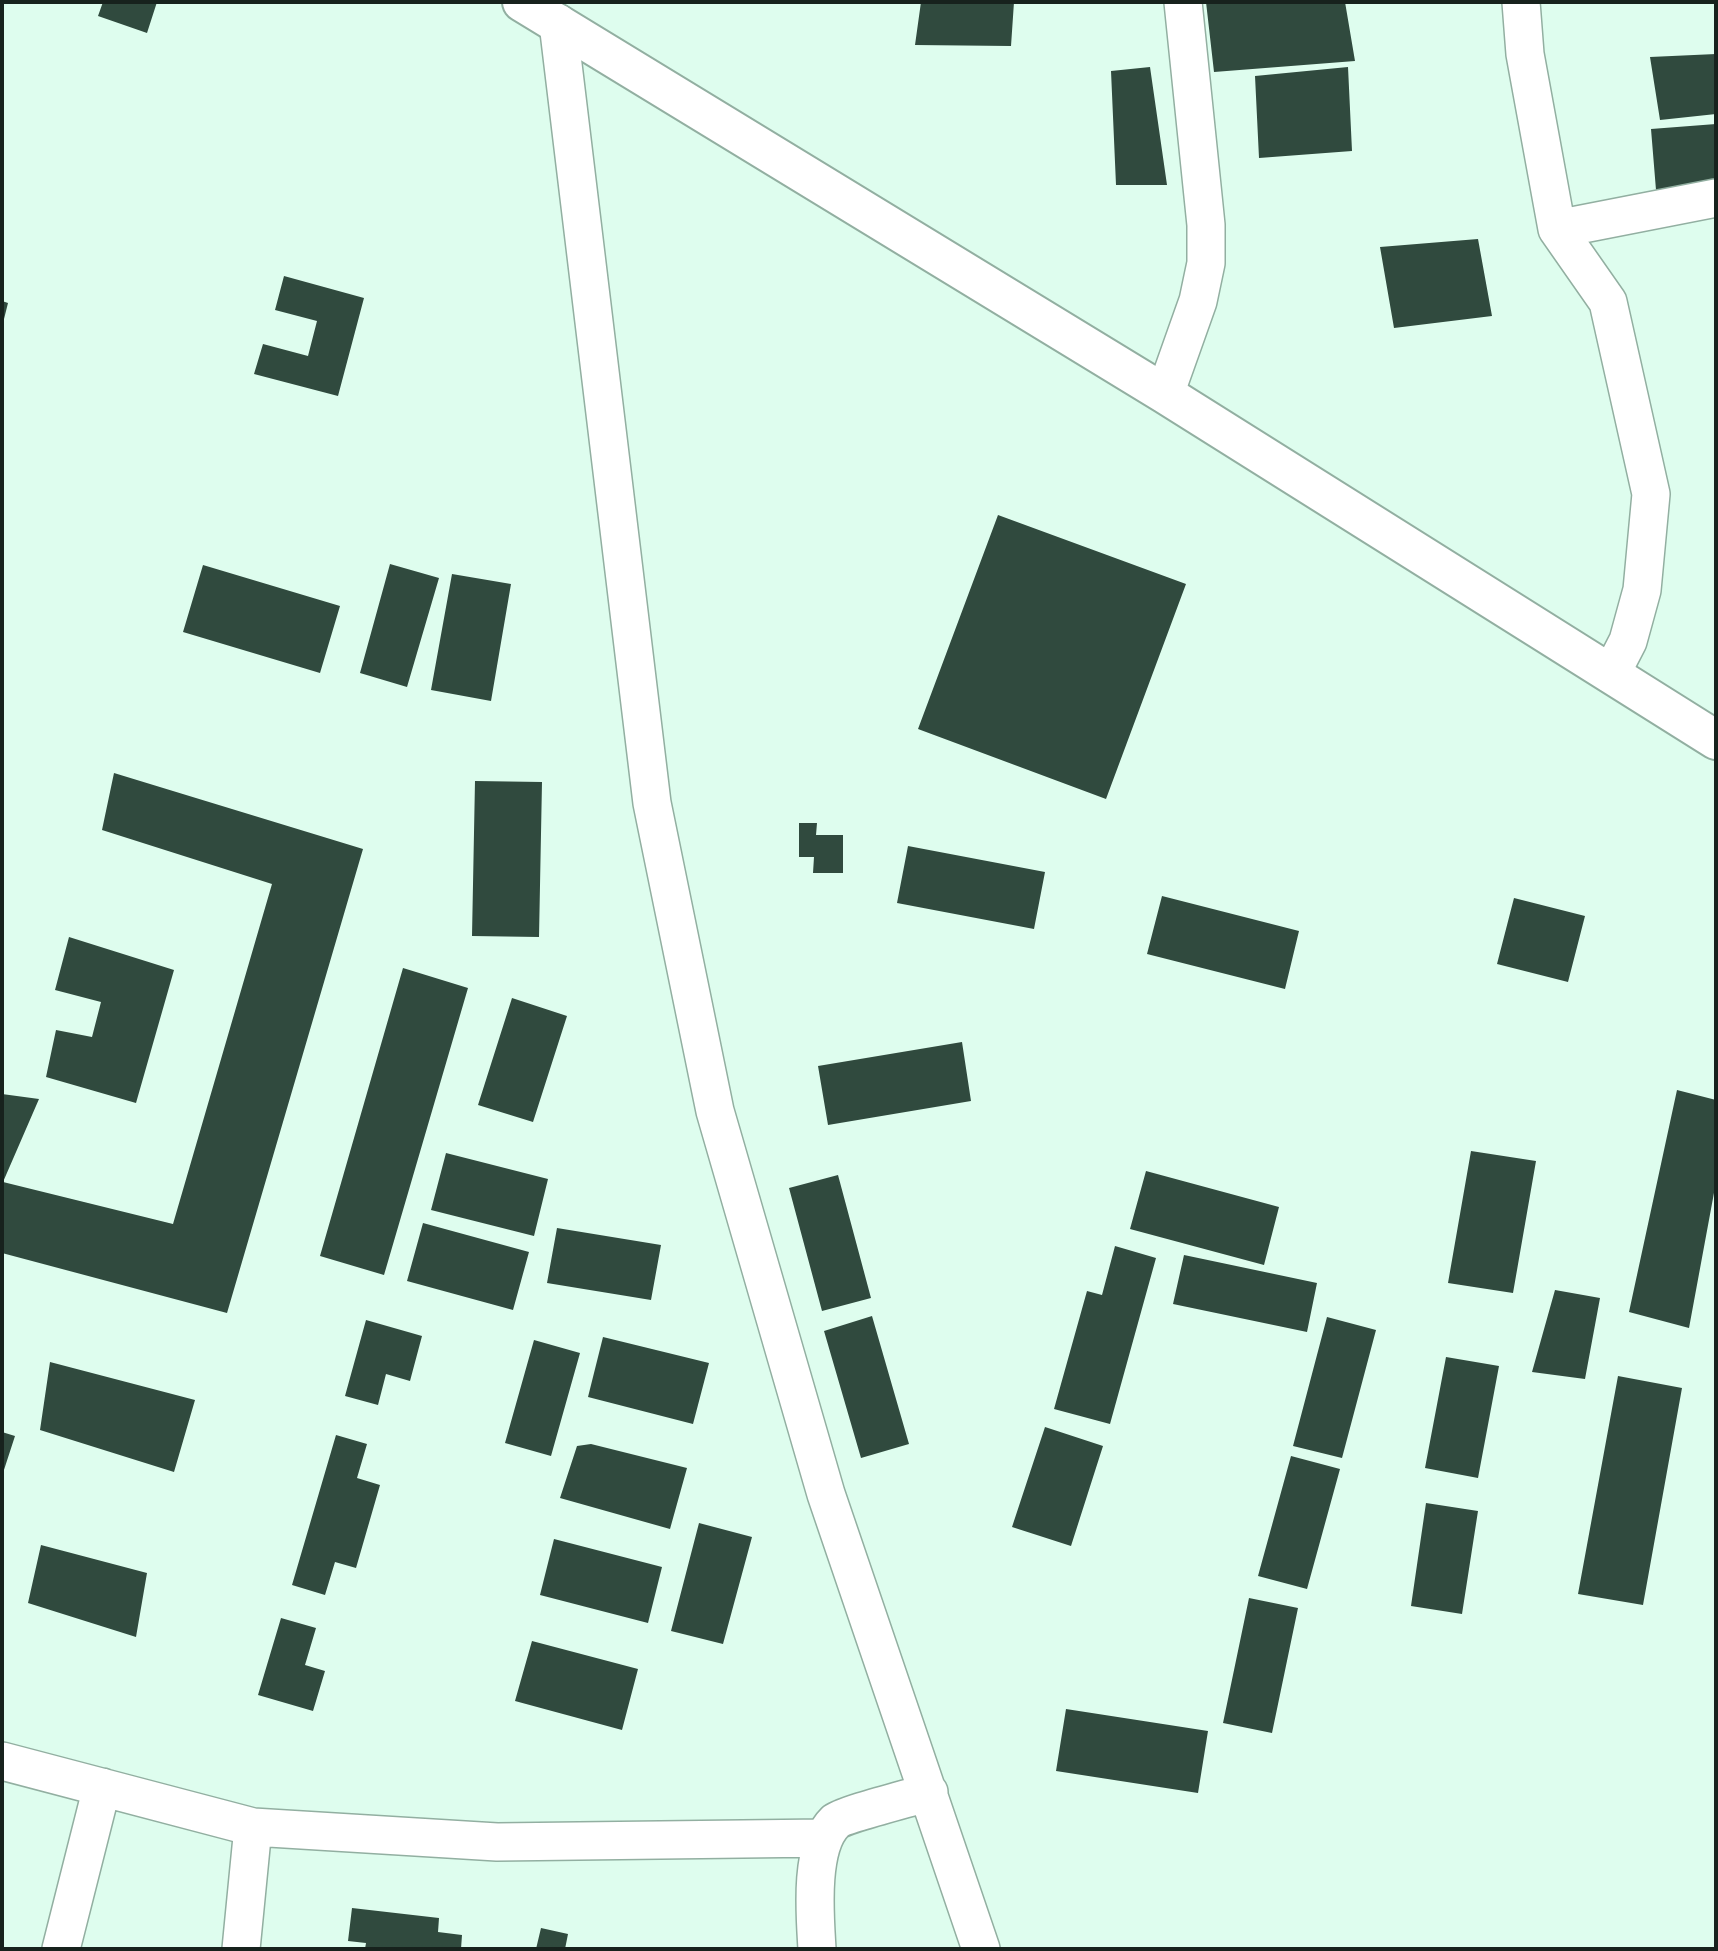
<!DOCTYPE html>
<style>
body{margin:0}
#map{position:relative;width:1718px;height:1951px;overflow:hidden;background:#defdee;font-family:"Noto Sans",sans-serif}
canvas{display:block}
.frame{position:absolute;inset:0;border:4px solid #17221d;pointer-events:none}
</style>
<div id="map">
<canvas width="1718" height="1951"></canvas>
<div class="frame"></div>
</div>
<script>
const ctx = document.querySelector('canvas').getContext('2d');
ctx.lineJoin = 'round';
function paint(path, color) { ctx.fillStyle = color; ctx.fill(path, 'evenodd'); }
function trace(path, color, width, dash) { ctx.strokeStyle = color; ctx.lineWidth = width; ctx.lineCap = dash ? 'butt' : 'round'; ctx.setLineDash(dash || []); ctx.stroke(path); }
paint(new Path2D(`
 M103,2H157L147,33L98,16Z
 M921,2H1014L1011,46L915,45Z
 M1206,2H1345L1355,61L1214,72Z
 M1716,54V114L1660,120L1650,57Z
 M1150,67L1167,185H1116L1111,71Z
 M1348,67L1352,151L1259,158L1255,76Z
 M1716,124V183L1656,190L1651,129Z
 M1478,239L1492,316L1394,328L1380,247Z
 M284,276L364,298L338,396L254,374L263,344L308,356L317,321L275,310Z
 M2,301L8,303L3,323H2Z
 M998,515L1186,584L1106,799L918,729Z
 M390,564L439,578L407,687L360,673Z
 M203,565L340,606L320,673L183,632Z
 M452,574L511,584L491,701L431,690Z
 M114,773L363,849L227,1313L2,1253V1094L39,1099L3,1182L173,1224L272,884L102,830Z
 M475,781L542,782L539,937L472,936Z
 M799,823H817L816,835H843V873H813L814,857H799Z
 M908,846L1045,872L1034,929L897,903Z
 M1162,896L1299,931L1285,989L1147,954Z
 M1514,898L1585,916L1568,982L1497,964Z
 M69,937L174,970L136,1103L46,1077L56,1030L92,1037L101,1002L55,990Z
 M403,968L468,988L384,1275L320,1256Z
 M512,998L567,1016L533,1122L478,1105Z
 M962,1042L971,1101L828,1125L818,1066Z
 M1677,1090L1716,1100V1182L1689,1328L1629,1312Z
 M1471,1151L1536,1161L1513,1293L1448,1283Z
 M446,1153L548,1179L534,1236L431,1210Z
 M1146,1171L1279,1207L1264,1265L1130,1229Z
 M838,1175L871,1298L822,1311L789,1188Z
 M423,1223L529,1252L513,1310L407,1281Z
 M557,1228L661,1245L651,1300L547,1283Z
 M1115,1246L1156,1258L1110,1424L1054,1409L1087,1291L1102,1295Z
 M1184,1255L1317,1283L1307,1332L1173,1304Z
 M1555,1290L1600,1298L1585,1379L1532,1372Z
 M872,1316L909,1444L861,1458L824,1331Z
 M1327,1317L1376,1330L1342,1458L1293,1446Z
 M366,1320L422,1336L410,1381L386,1374L378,1405L345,1396Z
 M603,1337L709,1363L693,1424L588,1397Z
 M534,1340L580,1353L551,1456L505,1443Z
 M1446,1357L1499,1366L1478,1478L1425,1468Z
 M50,1362L195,1400L174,1472L40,1430Z
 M1618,1376L1682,1388L1643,1605L1578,1594Z
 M1045,1427L1103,1446L1071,1546L1012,1527Z
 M2,1432L15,1436L2,1476Z
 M336,1435L367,1444L357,1478L380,1485L356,1568L335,1562L325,1595L292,1585Z
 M591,1444L687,1468L670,1529L560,1498L577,1446Z
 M1291,1456L1340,1469L1307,1589L1258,1576Z
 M1426,1503L1478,1511L1462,1614L1411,1606Z
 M699,1523L752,1537L723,1644L671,1631Z
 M554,1539L662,1567L648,1623L540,1595Z
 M41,1545L147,1573L136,1637L28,1603Z
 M1249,1598L1298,1608L1272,1733L1223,1723Z
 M281,1618L316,1628L305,1665L325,1671L313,1711L258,1695Z
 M532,1641L638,1669L622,1730L515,1701Z
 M1066,1709L1208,1731L1198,1793L1056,1771Z
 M352,1908L439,1918L438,1932L462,1935L461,1949H365L366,1943L348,1941Z
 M541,1928L568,1934L565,1949H536Z`), '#304a3e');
const street = new Path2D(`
 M1521,2L1525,54L1557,229L1716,198
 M558,23L652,803L715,1111L826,1494L981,1949
 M1557,229L1608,302L1651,494L1642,590L1628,641L1611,674
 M1165,394L1198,301L1206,263V225L1183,2
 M2,1761L253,1827L497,1842L824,1838
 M61,1949L102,1787
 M241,1949L253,1827
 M817,1949C815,1916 809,1847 835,1822C842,1815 914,1797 929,1792`);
const secondary = new Path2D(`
 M522,2L1165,394L1716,740`);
trace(street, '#92afa1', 40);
trace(secondary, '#92afa1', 42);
trace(street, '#fff', 37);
trace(secondary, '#fff', 38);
</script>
